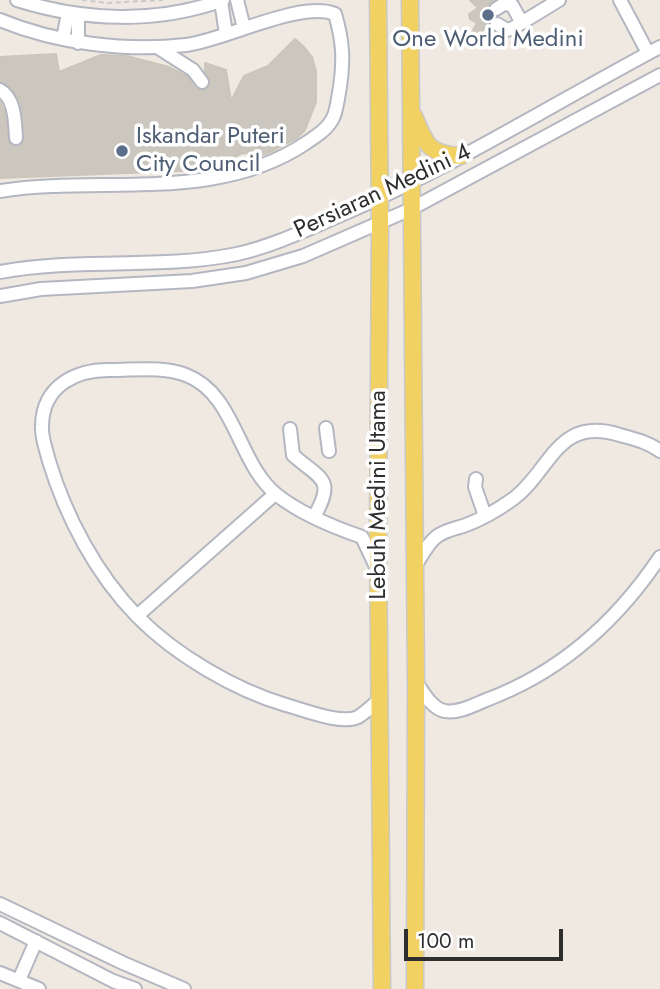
<!DOCTYPE html>
<style>
body{margin:0}
#map{position:relative;width:660px;height:989px;overflow:hidden;background:#efe9e1;font-family:Jost,sans-serif}
canvas{display:block}
.scale{position:absolute;left:404px;top:929px;width:159px;height:32px;box-sizing:border-box;border:4px solid #2e2e2e;border-top:0;padding-left:9px;font-size:21px;line-height:24px;white-space:nowrap;color:#2e2e2e;-webkit-text-stroke:5px #fff;paint-order:stroke}
</style>
<div id="map">
<canvas width="660" height="989"></canvas>
<div class="scale">100 m</div>
</div>
<script>
const ctx = document.querySelector('canvas').getContext('2d');
ctx.lineJoin = 'round';
function paint(path, color) { ctx.fillStyle = color; ctx.fill(path, 'evenodd'); }
function trace(path, color, width, dash) { ctx.strokeStyle = color; ctx.lineWidth = width; ctx.lineCap = dash ? 'butt' : 'round'; ctx.setLineDash(dash || []); ctx.stroke(path); }
function drawText(font, color, halo, rows, align = 'center') {
  ctx.font = font + ' Jost,sans-serif'; ctx.lineWidth = 7; ctx.setLineDash([]); ctx.textBaseline = 'middle'; ctx.strokeStyle = halo; ctx.fillStyle = color; for (const [text, x, y, turn = 0] of rows) {
    ctx.save(); ctx.translate(x, y); ctx.rotate((+turn || 0) * Math.PI / 180); ctx.textAlign = isNaN(turn) ? turn : align; if (halo) ctx.strokeText(text, 0, 0); ctx.fillText(text, 0, 0); ctx.restore();
  }
}
const building = new Path2D(`
 M470,0H494L487,9L492,17L488,23L489,28L497,34L494,39L485,27L478,39L472,32L477,23L470,19L469,14L478,8Z
 M295,39L304,47L312,57L316,71V102L305,130L297,138L270,152L262,155L243,153L204,170L0,178V102L5,113L9,143L16,147L20,146L25,137L19,101L12,88L0,81V57L56,54L59,72L101,55L127,56L169,67L188,77L195,88L202,91L208,89L211,82L205,71V63L226,70L231,101L244,76L268,66Z`);
paint(building, '#cbc7bf');
trace(building, '#cbc5ba', 2);
const minor = new Path2D(`
 M17,0C84,21 156,24 223,0
 M237,0L244,28
 M620,0L648,53
 M221,1L226,34
 M496,9L504,4L512,5L522,23
 M0,20C55,43 126,52 186,45C225,40 301,0 335,14C343,41 344,60 340,87C338,97 337,110 333,118C327,130 316,136 306,143C215,204 101,175 0,191
 M497,24L507,30L513,28L559,0
 M63,39L68,13
 M78,43V15
 M157,47L193,70L202,82
 M0,90C15,98 15,122 16,138
 M0,272C78,257 159,270 237,254C273,246 308,229 341,215C452,168 554,103 660,47
 M0,296L41,289L192,281L246,273L303,256L411,209L660,75
 M326,428L329,451
 M290,429L293,455C321,480 336,478 314,517
 M476,479L475,487L485,516
 M414,568C420,559 427,544 436,537C445,530 455,529 466,525C482,519 499,509 513,499C551,471 557,415 620,435C634,439 648,442 660,451
 M378,571L362,537C333,527 301,514 277,495C237,463 236,394 186,375C164,366 135,370 112,370C77,369 43,385 42,425C41,437 46,449 49,461C66,517 96,574 137,616C175,655 235,690 286,705C304,710 342,725 358,717C365,713 373,705 379,700
 M137,616L275,494
 M416,682C423,692 432,709 445,711C457,714 474,705 486,700C559,673 617,621 660,557
 M0,904L123,963L184,989
 M0,923L113,981L135,989
 M0,973L39,989
 M19,980L36,941`);
const major = new Path2D(`
 M378,0L380,224L378,535L382,989
 M410,0L416,682L415,989
 M414,116C426,145 428,154 461,156`);
trace(minor, '#b4b7c1', 16);
trace(major, '#c9c9c9', 19);
trace(new Path2D(`
 M82,0L107,3L163,0`), '#c9c9c9', 2, [5, 3.5]);
trace(minor, '#fff', 12);
trace(major, '#f2d163', 16);
for (const [x, y, r, color] of [
 [488,15,7,"#5c6f8a"],
 [122,151,7,"#5c6f8a"]
]) { const dot = new Path2D(); dot.arc(x, y, r, 0, 2 * Math.PI); ctx.fillStyle = color; ctx.fill(dot); trace(dot, '#fff', 2.5); }
drawText('24px', '#4e5e75', '#fff', [
 ["One World Medini",488,40],
 ["Iskandar Puteri",136,137,"left"],
 ["City Council",136,165,"left"]
]);
drawText('24px', '#2e2e2e', '#fff', [
 ["Persiaran Medini 4",383,192,-25],
 ["Lebuh Medini Utama",379,495,-90]
]);
</script>
